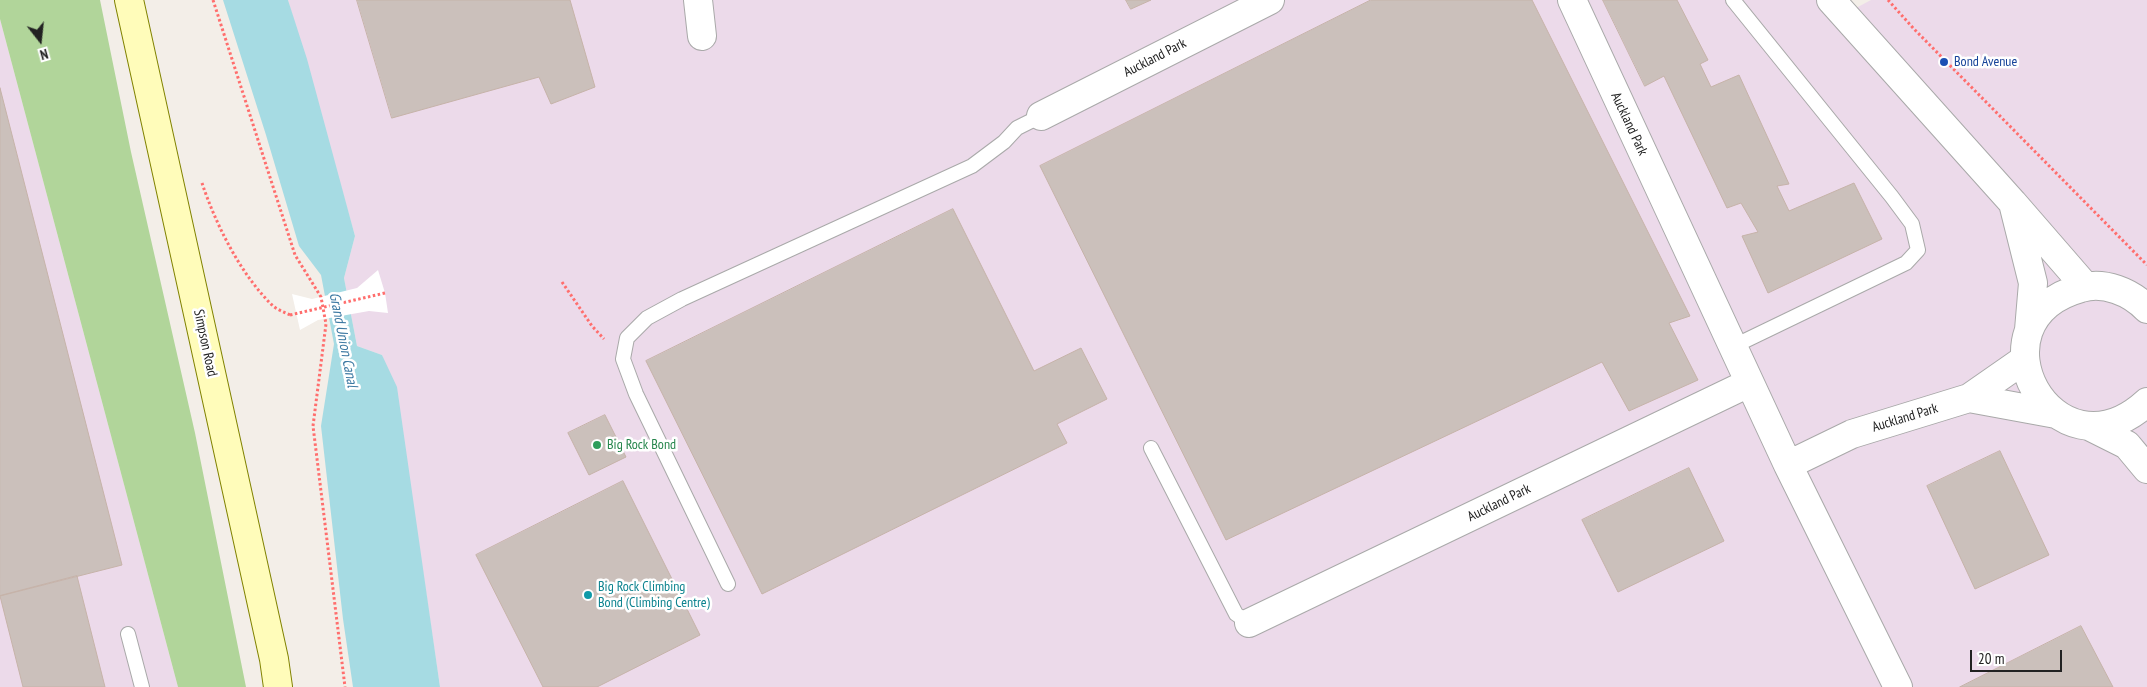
<!DOCTYPE html>
<style>
body{margin:0}
#map{position:relative;width:2147px;height:687px;overflow:hidden;background:#f3eee8;font-family:"PT Sans Narrow",sans-serif}
canvas{display:block}
.north{position:absolute;left:15px;top:15px;width:50px;height:50px;-webkit-text-stroke:4px #fff;paint-order:stroke;rotate:164deg;font-size:14px;font-weight:700;line-height:20px;text-align:center;color:#222}
.north::after{content:'';display:block;margin:auto;width:18px;height:22px;background:#222;clip-path:polygon(50% 0,100% 100%,50% 72%,0 100%)}
.scale{position:absolute;left:1970px;top:650px;width:92px;height:22px;box-sizing:border-box;border:2px solid #222;border-top:0;padding-left:6px;font-size:15px;line-height:18px;white-space:nowrap;color:#222;-webkit-text-stroke:4px #fff;paint-order:stroke}
</style>
<div id="map">
<canvas width="2147" height="687"></canvas>
<div class="north">N</div>
<div class="scale">20 m</div>
</div>
<script>
const ctx = document.querySelector('canvas').getContext('2d');
ctx.lineJoin = 'round';
function paint(path, color) { ctx.fillStyle = color; ctx.fill(path, 'evenodd'); }
function trace(path, color, width, dash) { ctx.strokeStyle = color; ctx.lineWidth = width; ctx.lineCap = dash ? 'butt' : 'round'; ctx.setLineDash(dash || []); ctx.stroke(path); }
function drawText(font, color, halo, rows, align = 'center') {
  ctx.font = font + ' "PT Sans Narrow",sans-serif'; ctx.lineWidth = 5; ctx.setLineDash([]); ctx.textBaseline = 'middle'; ctx.strokeStyle = halo; ctx.fillStyle = color; for (const [text, x, y, turn = 0] of rows) {
    ctx.save(); ctx.translate(x, y); ctx.rotate((+turn || 0) * Math.PI / 180); ctx.textAlign = isNaN(turn) ? turn : align; if (halo) ctx.strokeText(text, 0, 0); ctx.fillText(text, 0, 0); ctx.restore();
  }
}
paint(new Path2D(`
 M288,0H1850L1856,8L1871,0H2147V687H440L403,438L382,355L357,346L344,278L355,236Z
 M0,19L178,687H0Z`), '#ecdaea');
paint(new Path2D(`
 M0,0H100L131,152L195,433L246,687H178L0,19Z`), '#b1d59a');
paint(new Path2D(`
 M223,0H288L307,59L355,236L344,278L357,346L382,355L397,387L440,687H353L343,619L321,426L334,344L321,275L299,246L266,135Z`), '#a6dbe3');
paint(new Path2D(`
 M378,270L385,293L388,313L369,311L318,320L300,330L292,294L312,299L357,288Z`), '#fff');
const building = new Path2D(`
 M357,0H570L595,87L551,104L539,77L392,118Z
 M1126,0H1151L1131,9Z
 M1371,0H1532L1690,316L1669,323L1698,380L1629,411L1602,362L1226,540L1040,166Z
 M1603,0H1677L1708,60L1700,64L1711,87L1739,75L1789,184L1777,186L1789,211L1854,183L1882,239L1768,293L1742,236L1758,232L1741,203L1727,208L1664,76L1645,86Z
 M0,88L122,565L0,596Z
 M953,209L1034,371L1081,348L1107,399L1057,424L1067,443L762,594L646,361Z
 M605,415L626,457L589,475L568,433Z
 M2000,451L2049,555L1975,589L1927,486Z
 M1689,468L1724,541L1618,592L1582,520Z
 M623,481L700,635L597,687H543L476,555Z
 M77,576L105,687H23L0,596Z
 M2081,626L2113,687H1960Z`);
paint(building, '#cbc0bb');
trace(building, '#c6b3a9', 1);
const lane = new Path2D(`
 M1732,347L1906,263L1918,250L1912,224L1892,197L1733,0
 M1151,448L1236,614L1249,623
 M728,584L636,394L623,359L627,338L647,318L682,299L972,166L1004,142L1017,128L1041,116
 M128,634L142,687`);
const street = new Path2D(`
 M698,0L702,36
 M1572,0L1788,465
 M1831,0L2013,203
 M1041,116L1270,0
 M2147,309C2131,292 2104,281 2081,288C1963,321 2054,487 2147,402
 M2029,330L2033,283L2013,203L2085,286
 M2025,359L1969,398L2056,414
 M2089,426L2127,445L2147,469
 M1249,623L1749,383
 M1898,687L1788,465L1852,434L1969,398`);
const secondary = new Path2D(`
 M129,0L274,659L278,687`);
trace(lane, '#a9a9a9', 16);
trace(street, '#a9a9a9', 30);
trace(secondary, '#808200', 30);
trace(new Path2D(`
 M213,0L295,255L321,297L326,324L313,426L345,687
 M1888,0L1914,29L2147,265
 M202,183C216,225 241,275 273,306C278,310 284,312 290,315
 M562,282L592,326L604,339`), '#ff6e6d', 3, [2.5, 2.5]);
trace(lane, '#fff', 14);
trace(street, '#fff', 28);
trace(secondary, '#fffcba', 28);
trace(new Path2D(`
 M290,315L385,293`), '#ff6e6d', 3, [2.5, 2.5]);
for (const [x, y, r, color] of [
 [1944,62,5,"#1a4fb4"],
 [597,445,5,"#2e9e5b"],
 [588,595,5,"#0f9aa8"]
]) { const dot = new Path2D(); dot.arc(x, y, r, 0, 2 * Math.PI); ctx.fillStyle = color; ctx.fill(dot); trace(dot, '#fff', 2); }
drawText('14px', '#222', '#fff', [
 ["Auckland Park",1155,58,-27],
 ["Auckland Park",1629,124,65],
 ["Simpson Road",205,343,78],
 ["Auckland Park",1905,418,-17],
 ["Auckland Park",1499,503,-26]
]);
drawText('14px', '#164399', '#fff', [
 ["Bond Avenue",1954,62]
], 'left');
drawText('14px', '#27864d', '#fff', [
 ["Big Rock Bond",607,445]
], 'left');
drawText('14px', '#0d838f', '#fff', [
 ["Big Rock Climbing",598,587],
 ["Bond (Climbing Centre)",598,603]
], 'left');
drawText('italic 15px', '#3d79a2', '#fff', [
 ["Grand Union Canal",343,340,79]
]);
</script>
